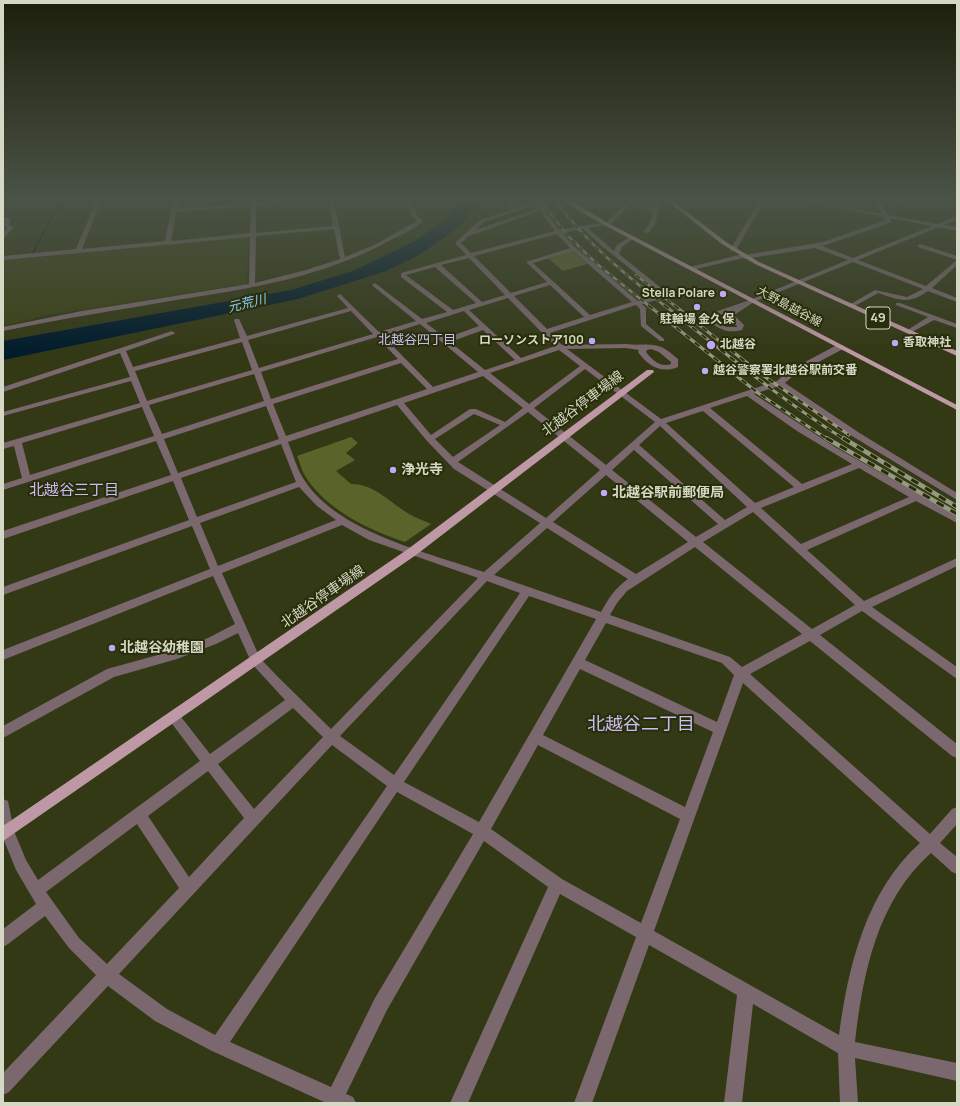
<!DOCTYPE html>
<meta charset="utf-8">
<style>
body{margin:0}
#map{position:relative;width:960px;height:1106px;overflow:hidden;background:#333815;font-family:Manrope,sans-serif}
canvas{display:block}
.frame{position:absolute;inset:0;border:4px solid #d4d8c4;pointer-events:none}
</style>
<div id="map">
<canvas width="960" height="1106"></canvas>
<div class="frame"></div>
</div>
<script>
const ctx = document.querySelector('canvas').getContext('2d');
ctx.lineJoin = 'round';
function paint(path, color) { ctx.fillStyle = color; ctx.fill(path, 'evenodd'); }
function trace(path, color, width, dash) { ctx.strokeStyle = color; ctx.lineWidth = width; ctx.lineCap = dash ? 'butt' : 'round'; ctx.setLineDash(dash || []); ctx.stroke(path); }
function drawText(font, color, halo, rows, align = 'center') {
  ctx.font = font + ' Manrope,"Noto Sans JP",sans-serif'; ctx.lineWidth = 4; ctx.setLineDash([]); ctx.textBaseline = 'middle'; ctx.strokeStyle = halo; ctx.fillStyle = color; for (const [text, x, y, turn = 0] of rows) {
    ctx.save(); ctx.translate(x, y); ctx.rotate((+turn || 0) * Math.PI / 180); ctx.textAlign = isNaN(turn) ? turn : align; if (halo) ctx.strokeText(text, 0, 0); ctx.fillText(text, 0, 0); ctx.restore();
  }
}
paint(new Path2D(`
 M250,237L246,284L47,315L3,326V259Z`), '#3a4115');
paint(new Path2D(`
 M572,251L588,264L563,271L548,258Z
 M351,437L358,443L346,453L355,460L336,471L351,484C374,484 387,500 406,512C413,517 423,520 431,524L405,542C369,530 324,509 304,474C301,469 300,462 297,456Z`), '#5a632a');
paint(new Path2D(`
 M460,201H477V204L459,227L419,255L386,271L298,299L3,360V341L291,290L353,271L413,242L444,221Z`), '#001b2c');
trace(new Path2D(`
 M33,253L55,211L63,201`), '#001b2c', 1.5);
paint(new Path2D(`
 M96,201H101L82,249L165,241L173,201H179L177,209L251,203V201H257V203L297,201L256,206V233L333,226L328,201H334L345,257L374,245L417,221L412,216L407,201H412L417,215L423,221C414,230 401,235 389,241C323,277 249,289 176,300C118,310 60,319 3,331V327L82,311L249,284L250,237L3,260V256L76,249ZM251,206L250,233L171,241L176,212ZM334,229L340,259L306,270L255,283L256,236Z
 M506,201H511L517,208L534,201H539L559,230L607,222L624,205L608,201L627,203L634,201L632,204L654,208L656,201H661L655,225L648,233L643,232L649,225L653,211L629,206L611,224L588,228L614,251L617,245L631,236L636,237L622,247L619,254L671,296L642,304L646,308V324L664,339V341H660L641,326L640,309L636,305L550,333L562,345L626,344C639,346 653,342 665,349C669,351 674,356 678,359V367C661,374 648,366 638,352L639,350L626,348L567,349L661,419L777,381L788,371L837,345H843V349L794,375L785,383L858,432L957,493V500L852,436L779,386L754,394L835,447L957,516V523L916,501L807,550L864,601L957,558V566L872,607L957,667V679L862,611L820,635L957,744V758L952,756L810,641L750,674L930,834L952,809L957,807V824L940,843L957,857V874L952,872L931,853C877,901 863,973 855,1042L957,1063V1081L855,1058L858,1103H840L838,1053L753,1004L742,1103H724L737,995L649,945L592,1103H574L636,937L560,894L468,1103H450L548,887L484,841L387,1010L346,1094L353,1097L356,1103H323L324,1102L212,1051L155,1021L108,986L9,1092L3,1095V1073L96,975L69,948L45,916L8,944L3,947V929L36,904L16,870L3,838V799L8,801L14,831L26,860L38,880L200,761L170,721L168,717L170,713L174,711L178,713L210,754L285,700L252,664L238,633L216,644L177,659L114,677L3,738V726L107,669L172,651L208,638L235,624L213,576L3,660V650L210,569L192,526L3,595V587L189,520L173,481L3,539V531L171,475L156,441L3,490V484L22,478L14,446L3,449V443L140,403L131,381L3,416V412L130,377L120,353L3,392V387L172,331L175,333L174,334L126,351L133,367L240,338L234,320L235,319H239L247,336L348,308L337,296L340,294L379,332L416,321L373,286L372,285L375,283L422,319L447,312L401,277V273L466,255L456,244V242L480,220L513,209ZM536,205L538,208L476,230L484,222ZM540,211L555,231L471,253L461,243L469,236ZM583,229L603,247L663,295L638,301L576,248L562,233ZM557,234L570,248L526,262L547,282L511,293L474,256ZM573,251L632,302L590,315L533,263ZM469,258L505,295L482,302L441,265ZM435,267L476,303L453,310L406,275ZM550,285L584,317L547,329L514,296ZM508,298L555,346L521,358L469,310ZM351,311L373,334L259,368L248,340ZM464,311L479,326L446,338L426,323ZM420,324L478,372L433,387L383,336ZM483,330L515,360L485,370L450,342ZM377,337L398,359L271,399L261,372ZM242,342L252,370L147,401L135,371ZM651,349L659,352L671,362V364C661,368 652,360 646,352L647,350ZM559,350L580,366L529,404L490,373ZM401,363L427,389L286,436L273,404ZM585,369L655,422L606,465L534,408ZM254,374L264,401L162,434L149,405ZM483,376L523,408L505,422L476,409H470L431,435L404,403ZM747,396L797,431L852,464L802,484L710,408ZM397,405L427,441L454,469L540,523L484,572C429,553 338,532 305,481C297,470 293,454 288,442ZM266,406L279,439L178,473L164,439ZM142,407L154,436L30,475L22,443ZM703,411L794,487L755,503L666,423ZM528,412L600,470L546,518L458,462ZM474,414L500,425L453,457L435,439ZM660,426L747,507L725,520L639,445ZM281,444L296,482L197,517L181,478ZM634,450L718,524L696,537L612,470ZM859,468L909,497L801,544L761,508ZM606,475L688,542L636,574L553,522ZM299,487L317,506L336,520L218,566L200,523ZM753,512L855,605L812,629L703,542ZM342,525L369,540L478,578L331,729L276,675L260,658L222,573ZM547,528L628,579C615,588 608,599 601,612L494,575ZM695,547L802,634L742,667L730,657L610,615L617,603L627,591ZM487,581L520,593L394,775L340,736ZM529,596L596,619L479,822L404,782ZM606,623L722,663L734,675L717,722L585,660ZM580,669L713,732L685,807L543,735ZM743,683L920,843C866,891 848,967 839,1035L654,931ZM293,708L323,737L254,809L218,764ZM332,745L387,786L215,1035L167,1009L119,974ZM538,745L680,819L641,923L562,879L491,829ZM208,771L244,818L189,877L148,816ZM397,792L473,834L375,998L331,1087L230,1042ZM137,824L179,888L107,964L79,938L46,892Z
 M759,201H764L736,250L731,251L730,250Z
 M804,201H816L882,214L876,201H881L888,215L938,224L957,216V220L944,225L957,227V231L939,227L858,260L926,286L957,260V265L932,288L957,298V302L928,291C908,305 899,300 878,293L853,307H849V305L875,290L907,297L923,289L853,262L754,302L734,315L744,325L742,330C728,334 716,329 707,318L715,312L750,300L848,260L815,248L745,259L743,258L692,270L690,269V267L743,254L745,255L823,242L886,220L884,217ZM890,218L932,226L853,258L822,246L882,226L891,222ZM732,310L727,314L730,319L737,326V327H726L714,318Z
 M892,201C900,201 907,203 916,204C921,204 927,201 932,201L918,208Z
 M3,217L11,218L9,225L14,227L3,239V233L7,228L3,226L6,221H3Z
 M920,244L957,256V260L918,247V245Z
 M896,303H900L957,324V328L934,320L910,333H906V331L928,317L896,305Z`), '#7a686e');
paint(new Path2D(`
 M566,201H572L608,223L957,405V410L604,225L574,208Z
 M667,201H673L726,242L759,262L957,351V356L755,264L722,244Z
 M647,370H653L654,372L416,555L3,841V826L408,549Z`), '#be99a5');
const railFar2 = new Path2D(`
 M541,201L567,235L597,264L649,306
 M556,201C585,242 626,275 665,306
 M636,275L675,306`);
const railFar1 = new Path2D(`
 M648,305L758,393L827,439
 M664,305C723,351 781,400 844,439
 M674,305L761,374L849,435`);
const rail = new Path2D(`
 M826,438L957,514
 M843,438L957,507`);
trace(railFar2, '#95997f', 2.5);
trace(railFar1, '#95997f', 3);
trace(rail, '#95997f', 4.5);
trace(railFar2, '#292e0a', 1.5, [5]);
trace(railFar1, '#292e0a', 2, [6]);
trace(rail, '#292e0a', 3, [8]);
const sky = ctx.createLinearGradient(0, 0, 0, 356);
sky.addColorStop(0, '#1c1f0c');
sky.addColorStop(0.56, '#4a5346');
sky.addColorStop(1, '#4a534600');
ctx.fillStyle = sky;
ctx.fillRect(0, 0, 960, 356);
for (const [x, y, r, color] of [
 [723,294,4,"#bea9f5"],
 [697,307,4,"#bea9f5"],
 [592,341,4,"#bea9f5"],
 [895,343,4,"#bea9f5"],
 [711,345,5,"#bea9f5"],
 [705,371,4,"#bea9f5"],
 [393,470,4,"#bea9f5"],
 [604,493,4,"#bea9f5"],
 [112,648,4,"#bea9f5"]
]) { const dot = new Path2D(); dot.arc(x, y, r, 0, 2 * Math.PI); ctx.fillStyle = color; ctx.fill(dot); trace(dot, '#292e0a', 1.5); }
drawText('bold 12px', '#d4d8c4', '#292e0a', [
 ["Stella Polare",715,294,"right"],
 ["駐輪場 金久保",697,320,"center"],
 ["ローソンストア100",584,341,"right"],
 ["香取神社",903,343],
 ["北越谷",720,345],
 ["越谷警察署北越谷駅前交番",713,371]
], 'left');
drawText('12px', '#d4d8c4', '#292e0a', [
 ["大野島越谷線",789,307,28]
]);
drawText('italic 13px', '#87cbf5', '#292e0a', [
 ["元荒川",247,304,-14]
]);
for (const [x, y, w] of [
 [878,318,24]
]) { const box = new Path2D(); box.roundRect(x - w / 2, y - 11, w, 22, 3); ctx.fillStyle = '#292e0a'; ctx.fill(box); trace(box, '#d4d8c4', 1); }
drawText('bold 13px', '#d4d8c4', null, [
 ["49",878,318]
]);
drawText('13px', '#cabcf4', '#292e0a', [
 ["北越谷四丁目",417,340]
]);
drawText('14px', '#d4d8c4', '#292e0a', [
 ["北越谷停車場線",583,404,-37],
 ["北越谷停車場線",323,597,-35]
]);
drawText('bold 14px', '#d4d8c4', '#292e0a', [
 ["浄光寺",401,470],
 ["北越谷駅前郵便局",612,493],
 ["北越谷幼稚園",120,648]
], 'left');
drawText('15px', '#cabcf4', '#292e0a', [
 ["北越谷三丁目",74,491]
]);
drawText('18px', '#cabcf4', '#292e0a', [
 ["北越谷二丁目",641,725]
]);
</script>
